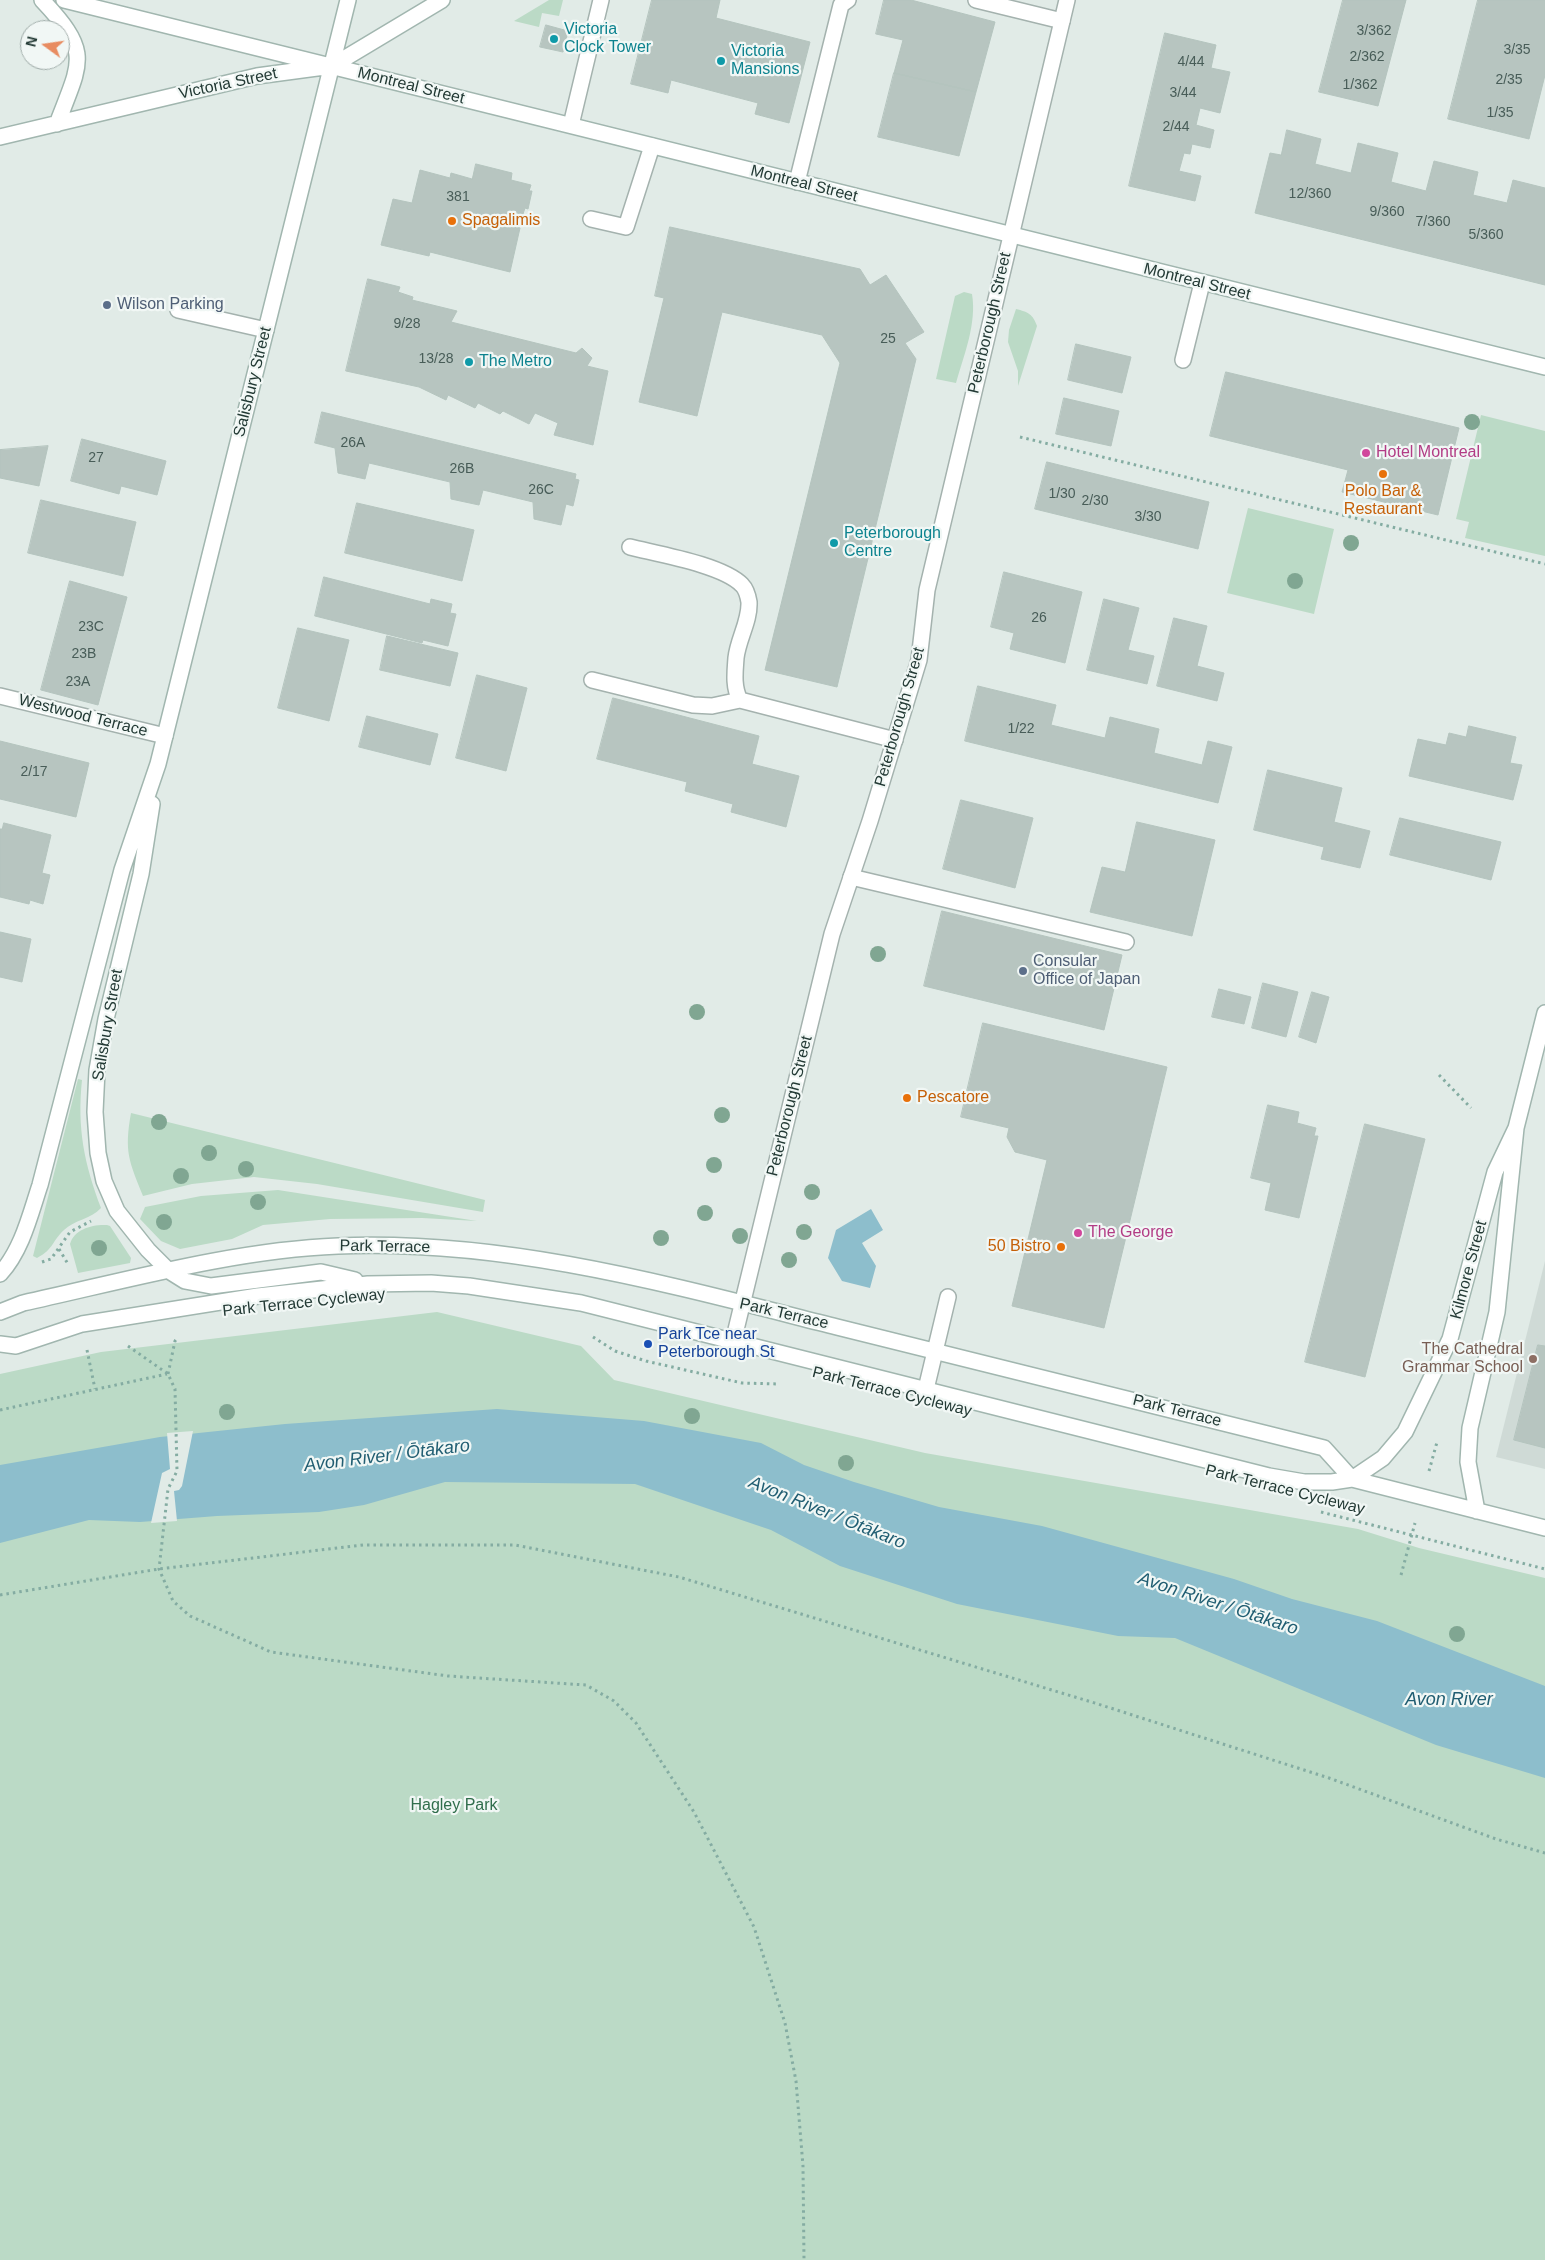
<!DOCTYPE html>
<meta charset="utf-8">
<style>
body{margin:0}
#map{position:relative;width:1545px;height:2260px;overflow:hidden;background:#e1ebe7;font-family:Helvetica,sans-serif}
canvas{display:block}
.north{position:absolute;left:20px;top:20px;width:50px;height:50px;box-sizing:border-box;background:#f1f7f5;border:1px solid #9faba8;border-radius:50%;rotate:284deg;font-size:14px;font-weight:700;line-height:20px;text-align:center;color:#233a35}
.north::after{content:'';display:block;margin:auto;width:18px;height:22px;background:#e88c61;clip-path:polygon(50% 0,100% 100%,50% 72%,0 100%)}
</style>
<div id="map">
<canvas width="1545" height="2260"></canvas>
<div class="north">N</div>
</div>
<script>
const ctx = document.querySelector('canvas').getContext('2d');
ctx.lineJoin = 'round';
function paint(path, color) { ctx.fillStyle = color; ctx.fill(path, 'evenodd'); }
function trace(path, color, width, dash) { ctx.strokeStyle = color; ctx.lineWidth = width; ctx.lineCap = dash ? 'butt' : 'round'; ctx.setLineDash(dash || []); ctx.stroke(path); }
function drawText(font, color, halo, rows, align = 'center') {
  ctx.font = font + ' Helvetica,sans-serif'; ctx.lineWidth = 4.5; ctx.setLineDash([]); ctx.textBaseline = 'middle'; ctx.strokeStyle = halo; ctx.fillStyle = color; for (const [text, x, y, turn = 0] of rows) {
    ctx.save(); ctx.translate(x, y); ctx.rotate((+turn || 0) * Math.PI / 180); ctx.textAlign = isNaN(turn) ? turn : align; if (halo) ctx.strokeText(text, 0, 0); ctx.fillText(text, 0, 0); ctx.restore();
  }
}
paint(new Path2D(`
 M1545,1261V1469L1496,1457Z`), '#cfdad6');
paint(new Path2D(`
 M549,0H563L559,16L542,13L539,27L514,21Z
 M964,292L972,294C977,323 964,355 956,383L936,379L955,296Z
 M1016,309C1028,312 1033,314 1037,326L1018,386V371L1008,342L1009,330Z
 M1481,415L1545,431V556L1465,538L1469,522L1456,519Z
 M1248,508L1334,529L1314,614L1227,593Z
 M78,1079L82,1080C77,1128 84,1163 101,1208C91,1219 74,1220 64,1230C52,1241 54,1249 37,1258L33,1256Z
 M131,1113L485,1200L483,1212L317,1184L254,1177L192,1184L143,1196C129,1161 124,1152 131,1113Z
 M278,1190L477,1221L422,1218L330,1219L263,1225L232,1239L180,1249L161,1241L140,1219L145,1207L201,1196Z
 M107,1225L110,1226L131,1258L130,1263L78,1273L70,1244C74,1229 93,1224 107,1225Z
 M437,1312L581,1346L614,1380L925,1453L1358,1529L1419,1548L1545,1578V2260H0V1374L101,1352Z`), '#bbdac6');
paint(new Path2D(`
 M871,1209L883,1230L862,1243L876,1266L870,1288L842,1281L828,1258L836,1230Z
 M497,1409L644,1421L761,1443L804,1465L854,1482L939,1507L1042,1526L1234,1579L1292,1599L1377,1621L1545,1686V1778L1436,1745L1175,1638L1118,1636L957,1604L840,1566L771,1530L635,1484L445,1482L364,1505L319,1512L217,1516L140,1522L89,1520L0,1543V1465L160,1437L285,1424Z`), '#8dbecc');
paint(new Path2D(`
 M193,1431L182,1486L179,1490L174,1491L177,1521L151,1523L162,1473L170,1469L167,1433Z`), '#e1ebe7');
const building = new Path2D(`
 M652,0H720L716,18L810,42L789,123L755,114L758,103L671,80L668,93L631,84Z
 M884,0H911L995,22L976,92L894,73L903,40L876,34Z
 M1343,0H1406L1378,106L1319,92Z
 M1478,0H1545V75L1529,139L1448,119Z
 M546,25L568,31L563,52L540,47Z
 M1165,33L1216,45L1211,68L1230,72L1220,113L1200,108L1196,125L1214,130L1210,148L1192,144L1190,154L1184,153L1179,171L1201,176L1195,201L1129,186Z
 M894,73L976,92L959,156L878,137Z
 M1287,130L1321,139L1315,164L1351,173L1358,143L1398,153L1391,182L1426,191L1434,161L1478,172L1473,195L1507,203L1513,180L1545,188V285L1255,213L1270,153L1281,155Z
 M476,164L512,173L511,180L531,185L529,191H532L528,209L525,208L523,214L519,213L516,227L520,228L510,272L430,252L429,256L381,245L393,199L412,203L420,170L450,178L451,173L472,179Z
 M670,227L860,269L870,285L886,275L924,332L905,343L916,359L837,687L765,670L840,363L822,335L722,312L697,416L639,402L664,298L655,296Z
 M368,279L400,287L398,292L413,297L412,300L457,311L451,322L576,353L582,348L592,358L587,366L608,371L593,445L554,435L558,423L535,413L529,424L503,411L500,414L478,403L475,408L448,395L446,400L419,387L346,371Z
 M1076,344L1131,357L1122,393L1068,380Z
 M1226,372L1459,428L1438,515L1342,492L1348,470L1210,436Z
 M1064,398L1119,411L1111,446L1056,434Z
 M322,412L576,474L575,479L579,480L573,506L566,504L561,525L534,519L533,502L483,490L479,505L451,499L450,482L369,463L365,479L338,473L335,448L315,443Z
 M82,439L166,461L157,495L121,486L119,494L71,481Z
 M48,446L39,486L0,478V450Z
 M1047,462L1209,502L1198,549L1035,509Z
 M41,500L136,522L123,576L28,553Z
 M357,503L474,530L462,581L345,553Z
 M1004,572L1082,592L1065,663L1010,649L1014,633L991,627Z
 M324,577L430,604L431,599L452,604L450,613L456,614L448,646L423,640L422,643L315,616Z
 M70,581L127,597L98,705L41,690Z
 M1104,599L1139,608L1128,650L1154,656L1147,684L1087,670Z
 M1174,618L1207,626L1197,666L1224,673L1217,701L1157,686Z
 M298,628L349,640L329,721L278,708Z
 M387,636L458,653L450,686L380,670Z
 M477,675L527,688L506,771L456,758Z
 M978,686L1056,705L1051,725L1105,738L1110,717L1159,729L1154,753L1202,765L1208,741L1232,747L1218,803L965,741Z
 M613,698L759,736L752,764L799,776L786,827L731,812L733,804L685,791L687,782L597,759Z
 M367,716L438,734L430,765L359,747Z
 M1469,726L1516,737L1510,763L1522,765L1513,800L1409,776L1418,739L1446,745L1449,733L1466,737Z
 M0,741L89,763L76,817L0,799Z
 M1268,770L1342,788L1334,822L1370,831L1360,868L1321,859L1324,847L1254,830Z
 M961,800L1033,818L1015,888L943,869Z
 M1400,818L1501,842L1491,880L1390,855Z
 M1137,822L1215,840L1192,936L1090,912L1102,867L1125,872Z
 M4,823L51,835L42,873L50,875L43,904L30,900L29,904L0,897V829H2Z
 M942,911L1122,955L1104,1030L924,986Z
 M0,932L31,939L22,982L0,977Z
 M1263,983L1298,992L1286,1037L1252,1028Z
 M1219,989L1251,997L1244,1024L1212,1017Z
 M1312,992L1329,997L1316,1043L1299,1037Z
 M983,1023L1167,1067L1104,1328L1012,1306L1047,1160L1015,1152L1007,1137L1009,1128L961,1117Z
 M1268,1105L1299,1112L1297,1123L1316,1128L1314,1136H1318L1299,1218L1265,1210L1271,1183L1251,1178Z
 M1365,1124L1425,1139L1365,1377L1305,1362Z
 M1538,1345L1545,1346V1448L1514,1440Z`);
paint(building, '#b7c5c0');
trace(building, '#b4c4be', 1);
const lane = new Path2D(`
 M976,0L1062,21
 M571,125L601,0
 M797,182L841,5L848,0
 M591,219L626,227L652,146
 M178,310L266,330
 M1183,360L1202,283
 M630,547C658,554 723,565 742,585C746,589 748,596 749,602C750,621 738,639 736,658C735,672 733,687 740,700L895,740
 M592,680L693,705L712,706L740,700
 M0,696L165,736
 M851,877L1126,942
 M926,1389L948,1297`);
const street = new Path2D(`
 M733,1342L832,934L870,821L919,660L927,590L1067,0`);
const secondary = new Path2D(`
 M42,0C92,53 81,61 57,124
 M64,0L1545,367
 M0,137L257,76L332,66L442,0
 M152,804L141,874L106,1019L97,1070L95,1112L98,1153L104,1181L117,1211L148,1250L169,1271L185,1281L211,1286L321,1272L355,1280
 M0,1274C22,1250 30,1215 40,1185L122,870L158,764L348,0
 M0,1312L23,1303C124,1281 234,1250 338,1246C508,1239 674,1286 837,1327C999,1367 1162,1408 1324,1448L1352,1479L1545,1528
 M0,1344L16,1346L82,1324L258,1296L368,1284L431,1283L469,1286L581,1303L1269,1476L1304,1482H1332L1352,1479L1383,1458L1405,1432L1450,1339L1495,1172L1516,1128
 M1477,1511L1468,1462L1470,1428L1497,1312L1516,1128L1545,1013`);
trace(lane, '#a4b2ae', 18);
trace(street, '#a4b2ae', 18);
trace(secondary, '#a1b6af', 18);
trace(new Path2D(`
 M1020,437L1545,564
 M1439,1075L1471,1108
 M59,1249L68,1264
 M42,1262L51,1259L70,1232L91,1221
 M593,1337L615,1351L646,1361L742,1383L778,1384
 M128,1346L168,1374L175,1389L177,1471L168,1489L159,1569L173,1601L190,1616L271,1652L448,1676L586,1685L614,1701L636,1723L694,1812L754,1927L785,2023L796,2081L803,2166L804,2260
 M87,1350L95,1389
 M168,1374L175,1341L178,1337
 M0,1410L167,1374
 M1429,1471L1437,1442
 M1321,1512L1545,1569
 M1401,1575L1415,1523
 M0,1595L159,1569L363,1545H515L679,1577L1098,1704L1329,1778L1496,1839L1545,1853`), '#84aca2', 3, [2.5, 4]);
trace(lane, '#fff', 15);
trace(street, '#fff', 15);
trace(secondary, '#fff', 15);
ctx.fillStyle = '#80a692';
for (const [x, y] of [
 [1472,422],
 [1351,543],
 [1295,581],
 [878,954],
 [697,1012],
 [722,1115],
 [159,1122],
 [209,1153],
 [714,1165],
 [246,1169],
 [181,1176],
 [812,1192],
 [258,1202],
 [705,1213],
 [164,1222],
 [804,1232],
 [740,1236],
 [661,1238],
 [99,1248],
 [789,1260],
 [227,1412],
 [692,1416],
 [846,1463],
 [1457,1634]
]) { ctx.beginPath(); ctx.arc(x, y, 8, 0, 2 * Math.PI); ctx.fill(); }
for (const [x, y, r, color] of [
 [554,39,5,"#0f9aa8"],
 [721,61,5,"#0f9aa8"],
 [452,221,5,"#e8710a"],
 [107,305,5,"#5c6f8a"],
 [469,362,5,"#0f9aa8"],
 [1366,453,5,"#d1479c"],
 [1383,474,5,"#e8710a"],
 [834,543,5,"#0f9aa8"],
 [1023,971,5,"#5c6f8a"],
 [907,1098,5,"#e8710a"],
 [1078,1233,5,"#d1479c"],
 [1061,1247,5,"#e8710a"],
 [648,1344,5,"#1a4fb4"],
 [1533,1359,5,"#8d6e63"]
]) { const dot = new Path2D(); dot.arc(x, y, r, 0, 2 * Math.PI); ctx.fillStyle = color; ctx.fill(dot); trace(dot, '#f1f7f5', 2); }
drawText('14px', '#485d58', null, [
 ["3/362",1374,31],
 ["3/35",1517,50],
 ["2/362",1367,57],
 ["4/44",1191,62],
 ["2/35",1509,80],
 ["1/362",1360,85],
 ["3/44",1183,93],
 ["1/35",1500,113],
 ["2/44",1176,127],
 ["12/360",1310,194],
 ["381",458,197],
 ["9/360",1387,212],
 ["7/360",1433,222],
 ["5/360",1486,235],
 ["9/28",407,324],
 ["25",888,339],
 ["13/28",436,359],
 ["26A",353,443],
 ["27",96,458],
 ["26B",462,469],
 ["26C",541,490],
 ["1/30",1062,494],
 ["2/30",1095,501],
 ["3/30",1148,517],
 ["26",1039,618],
 ["23C",91,627],
 ["23B",84,654],
 ["23A",78,682],
 ["1/22",1021,729],
 ["2/17",34,772]
]);
drawText('16px', '#0d838f', '#f1f7f5', [
 ["Victoria",564,30],
 ["Clock Tower",564,48],
 ["Victoria",731,52],
 ["Mansions",731,70],
 ["The Metro",479,362],
 ["Peterborough",844,534],
 ["Centre",844,552]
], 'left');
drawText('16px', '#233a35', '#f1f7f5', [
 ["Victoria Street",228,84,-12],
 ["Montreal Street",411,86,14],
 ["Montreal Street",804,184,14],
 ["Montreal Street",1197,282,14],
 ["Peterborough Street",990,323,-77],
 ["Salisbury Street",253,382,-76],
 ["Westwood Terrace",83,716,14],
 ["Peterborough Street",900,717,-74],
 ["Salisbury Street",108,1025,-80],
 ["Peterborough Street",790,1106,-76],
 ["Park Terrace",385,1247,1],
 ["Kilmore Street",1469,1270,-75],
 ["Park Terrace Cycleway",304,1303,-6],
 ["Park Terrace",784,1314,13],
 ["Park Terrace Cycleway",892,1392,14],
 ["Park Terrace",1177,1411,14],
 ["Park Terrace Cycleway",1285,1490,14]
]);
drawText('16px', '#c56008', '#f1f7f5', [
 ["Spagalimis",462,221],
 ["Polo Bar &",1383,492,"center"],
 ["Restaurant",1383,510,"center"],
 ["Pescatore",917,1098],
 ["50 Bistro",1051,1247,"right"]
], 'left');
drawText('16px', '#4e5e75', '#f1f7f5', [
 ["Wilson Parking",117,305],
 ["Consular",1033,962],
 ["Office of Japan",1033,980]
], 'left');
drawText('16px', '#b23c85', '#f1f7f5', [
 ["Hotel Montreal",1376,453],
 ["The George",1088,1233]
], 'left');
drawText('16px', '#164399', '#f1f7f5', [
 ["Park Tce near",658,1335],
 ["Peterborough St",658,1353]
], 'left');
drawText('16px', '#785e54', '#f1f7f5', [
 ["The Cathedral",1523,1350],
 ["Grammar School",1523,1368]
], 'right');
drawText('16px', '#306e4c', '#f1f7f5', [
 ["Hagley Park",454,1806]
]);
drawText('italic 18px', '#215e72', '#f1f7f5', [
 ["Avon River / Ōtākaro",387,1456,-7],
 ["Avon River / Ōtākaro",827,1513,22],
 ["Avon River / Ōtākaro",1218,1604,18],
 ["Avon River",1449,1700]
]);
</script>
